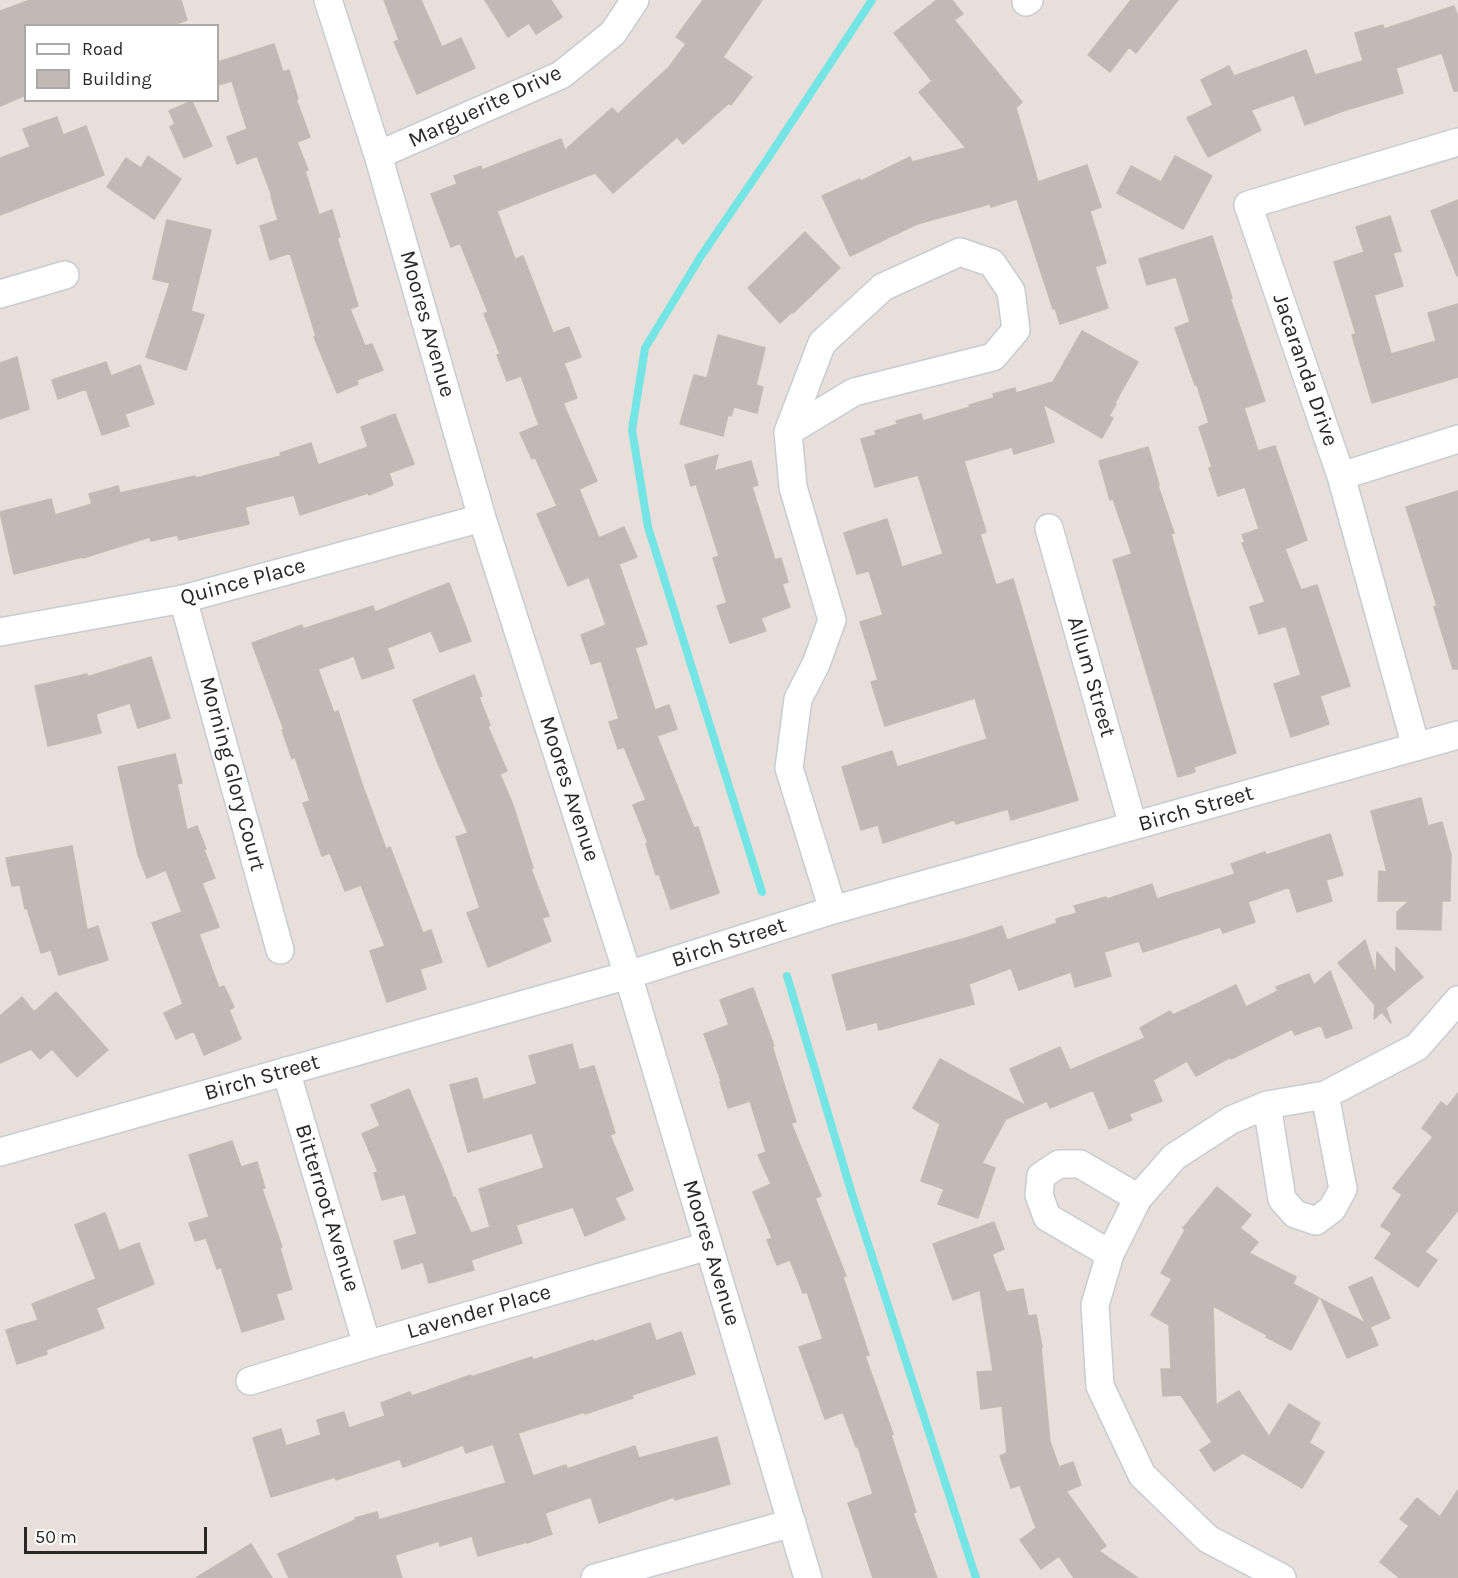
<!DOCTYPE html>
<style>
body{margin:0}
#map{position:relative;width:1458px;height:1578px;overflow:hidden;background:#e9dfda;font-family:Karla,sans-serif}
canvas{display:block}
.legend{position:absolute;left:24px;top:24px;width:195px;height:78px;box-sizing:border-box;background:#fff;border:2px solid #a9a9a9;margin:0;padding:8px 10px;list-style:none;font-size:18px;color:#282828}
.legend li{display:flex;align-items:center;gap:12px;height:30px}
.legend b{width:30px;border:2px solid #a9a9a9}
.scale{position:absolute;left:24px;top:1527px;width:183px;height:27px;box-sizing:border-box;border:3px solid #282828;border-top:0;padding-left:8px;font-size:18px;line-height:21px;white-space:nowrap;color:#282828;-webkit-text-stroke:4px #fff;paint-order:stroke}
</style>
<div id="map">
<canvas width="1458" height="1578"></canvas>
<ul class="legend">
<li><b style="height:8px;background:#fff"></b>Road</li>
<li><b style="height:16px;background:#c2b9b7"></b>Building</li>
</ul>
<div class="scale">50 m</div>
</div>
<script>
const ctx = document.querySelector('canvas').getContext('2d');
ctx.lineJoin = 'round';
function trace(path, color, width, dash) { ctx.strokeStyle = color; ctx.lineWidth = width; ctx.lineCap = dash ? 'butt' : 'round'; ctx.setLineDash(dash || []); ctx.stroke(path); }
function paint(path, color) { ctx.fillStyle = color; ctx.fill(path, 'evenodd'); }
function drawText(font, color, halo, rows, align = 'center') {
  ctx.font = font + ' Karla,sans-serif'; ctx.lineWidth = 4.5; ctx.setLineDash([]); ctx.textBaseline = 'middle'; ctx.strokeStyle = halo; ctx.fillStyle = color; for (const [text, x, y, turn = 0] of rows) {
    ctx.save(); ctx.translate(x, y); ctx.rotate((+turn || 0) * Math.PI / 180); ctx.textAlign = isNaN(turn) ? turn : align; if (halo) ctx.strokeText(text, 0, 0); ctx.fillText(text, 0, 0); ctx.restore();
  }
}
trace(new Path2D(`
 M762,892L648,527L632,430L645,348L701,256L766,161L872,0
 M787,976L851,1191L976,1578`), '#74e5e4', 8);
const building = new Path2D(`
 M30,0H181L187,20L170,26H26V95L0,106V11Z
 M384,0H421L442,47L461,38L475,68L417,94L394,42L399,40Z
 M485,0H551L562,17L536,34L529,23L508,37Z
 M703,0H762L723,57L752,77L731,105L729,103L683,144L677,137L613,193L595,173L497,211L515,259L523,256L553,333L569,327L581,357L564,363L577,398L563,403L597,481L579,489L599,538L624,527L637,557L619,564L647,644L635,648L655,710L669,705L677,729L657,736L694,828L698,827L719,893L671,909L659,874L656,875L646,844L648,843L633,805L646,800L624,747L618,749L609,722L619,719L601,661L591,664L581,635L606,625L589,577L568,586L537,514L557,506L535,457L532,459L520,433L539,425L521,376L507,381L497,355L500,354L484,314L488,312L460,243L451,247L431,194L457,184L454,176L481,166L482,170L561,139L565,150L612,108L618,114L669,67L686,44L676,37Z
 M937,0H952L963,14L954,20L1022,102L1016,108L1038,182L1087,165L1101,207L1090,211L1106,263L1095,267L1108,308L1060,324L1055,308L1053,309L1017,199L991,207L990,204L917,224L850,256L822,196L860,179L861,181L910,157L912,162L966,148L919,92L932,81L894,33Z
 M1131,0H1178L1136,53L1129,47L1110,72L1088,55Z
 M1454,6L1458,17V91H1454L1442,53L1396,68L1403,93L1343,111L1305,125L1294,95L1251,110L1261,130L1208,157L1187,118L1213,105L1201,80L1229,66L1234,76L1306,50L1315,75L1363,61L1355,33L1383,25L1384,29Z
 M274,44L283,72L289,70L298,99H296L310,137L297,142L308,170L305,171L319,215L332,210L340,237L337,238L358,306L350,309L365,346L372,344L383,370L357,380L358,384L337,393L314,337L316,336L290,253L270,260L260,226L278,220L271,196H272L257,156L237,164L227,137L247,129L232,81L218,85V62Z
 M192,101L212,146L184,158L170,127L175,124L169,111Z
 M57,117L63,135L86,126L104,175L0,215V158L30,147L23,129Z
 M148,156L181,179L154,219L107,187L126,158L141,168Z
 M1175,156L1212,176L1183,229L1117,193L1131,166L1161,182Z
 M1458,200V275L1457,276L1431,211Z
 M1390,216L1401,251L1393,253L1403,286L1374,295L1391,354L1436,341L1428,313L1458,304V377L1372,403L1352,335L1356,334L1334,262L1364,252L1356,227Z
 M167,220L211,230L191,311L204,315L186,370L146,357L170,283L153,279Z
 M805,232L840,268L793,313L792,312L780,323L748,288Z
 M1212,236L1232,298H1230L1265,401L1244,408L1258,451L1275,446L1307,540L1285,549L1301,590L1317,585L1350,686L1320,696L1329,724L1291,737L1274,684L1301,675L1286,626L1259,634L1250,607L1265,602L1242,543L1245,542L1242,535L1259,529L1245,487L1218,496L1209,468L1212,467L1199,427L1209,423L1197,385H1195L1175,328L1190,322L1176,277L1147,285L1139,259Z
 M1082,331L1138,362L1115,403L1116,404L1109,416L1113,418L1102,438L1043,404L1054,442L1014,454L1012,447L964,461L986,532L980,534L996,585L1013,579L1078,800L1011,820L1008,809L956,824L954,820L883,843L878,825L861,830L842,767L892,751L897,767L987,739L975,698L885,726L871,682L878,680L860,622L883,615L869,571L857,574L844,533L887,519L902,567L943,554L918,475L875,487L861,439L876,435L875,431L898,424L896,421L921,414L923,421L970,407L969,405L994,398L993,394L1015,388L1016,393L1053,382Z
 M718,335L765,348L756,385L763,387L757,413L734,407L731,416L728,415L723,436L680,424L694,375L707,378Z
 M17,357L29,409L0,419V363Z
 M106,362L111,376L140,365L154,404L125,414L129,426L102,435L86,389L58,399L52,380Z
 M395,414L414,464L389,473L393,485L369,495L368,493L300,515L294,495L245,507L249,524L179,540L177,535L151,541L150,537L83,558L82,557L14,574L0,512L51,499L55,515L92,504L89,494L118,486L120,493L195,476L196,478L281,456L280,453L311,443L318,465L368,447L361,427Z
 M1148,447L1159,485L1158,486L1174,533L1171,534L1186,586L1236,753L1194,767L1195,772L1178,777L1113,560L1132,554L1113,499L1110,500L1099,461Z
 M718,455L714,471L751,461L758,485L752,487L775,560L781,558L788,582L782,584L790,607L761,618L766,631L730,643L717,606L727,603L713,558L719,556L696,484L691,486L685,465Z
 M1458,491V669H1453L1434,607L1437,606L1406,507Z
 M449,583L471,641L440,652L431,631L387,648L394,668L362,679L354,656L318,669L334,713L338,711L362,784L386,849L390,847L423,933L431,930L442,962L420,969L426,989L387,1002L370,951L385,946L361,885L345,891L330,853L322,856L303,803L310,801L295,757L292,759L282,730H284L252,643L302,625L303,629L373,606L375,612Z
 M151,657L170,718L138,728L130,703L96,714L101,733L48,746L35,686L87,674V677Z
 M474,675L482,696L479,697L490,725L488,727L507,771L500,774L513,805L533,868L531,869L549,916L542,918L551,941L488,967L467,913L480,908L456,837L468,833L439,766L413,700Z
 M175,754L182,783L177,784L187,830L197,826L206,849L204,850L215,878L202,883L219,927L199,934L219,988L224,986L234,1007L229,1010L241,1039L204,1055L194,1031L176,1039L164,1013L183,1004L152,923L182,912L166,870L147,878L138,855L118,767Z
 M1421,798L1428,826L1442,822L1451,855L1450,901H1442L1441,930L1397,929V912L1409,901H1378L1379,871L1387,872L1371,811Z
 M1330,834L1343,875L1326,880L1332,901L1297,912L1289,887L1248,902L1255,922L1223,933L1220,927L1143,952L1139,941L1104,952L1111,976L1075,987L1071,972L1019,990L1011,968L969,984L974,1004L879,1030L877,1022L847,1030L832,975L966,938L1002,926L1007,940L1057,923L1056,919L1077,913L1074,906L1106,897L1107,899L1152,884L1157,899L1235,874L1231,864L1265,852L1266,855Z
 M72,846L87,930L98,926L108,960L59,975L51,950L41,953L27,908L25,909L20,885L12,886L6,858Z
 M1365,940L1376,975L1377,952L1396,974V947L1423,977L1386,1008L1391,1023L1382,1012L1374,1019L1375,1005L1338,963Z
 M1330,971L1352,1028L1326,1038L1321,1025L1295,1035L1292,1029L1231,1059V1057L1196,1076L1187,1061L1153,1080L1162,1101L1129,1114L1132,1120L1109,1129L1093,1090L1050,1108L1047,1101L1006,1119L982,1163L995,1168L978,1218L938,1204L944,1189L921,1181L940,1124L913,1108L940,1059L1026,1106L1010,1069L1060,1047L1070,1070L1145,1038L1140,1028L1170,1011L1173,1015L1236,985L1246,1007L1278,991L1276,987L1309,974L1314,985Z
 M753,988L774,1046H772L796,1122L791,1123L821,1196L815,1198L846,1276L843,1277L869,1355L865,1356L893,1434L891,1435L916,1512L913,1513L937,1578H873L848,1503L873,1494L858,1447H856L843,1412L825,1419L799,1347L823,1339L807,1292L803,1293L790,1260L777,1265L767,1240L772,1238L753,1192L771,1184L758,1155L766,1152L750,1101L728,1108L720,1082L721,1081L704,1034L729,1025L720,1000Z
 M56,992L108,1050L77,1077L52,1049L40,1059L31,1049L0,1063V1016L22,997L34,1012Z
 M572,1044L579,1070L594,1066L615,1133L610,1135L633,1190L615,1198L625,1219L585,1236L573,1207L516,1225L522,1243L471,1260L474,1270L429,1283L423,1262L402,1269L394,1241L417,1234L405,1194L382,1200L374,1173L378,1172L362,1134L380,1126L371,1105L409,1089L447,1179L453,1198L455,1197L471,1233L490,1227L479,1189L544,1168L532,1133L468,1152L450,1085L477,1078L483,1100L537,1084L529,1056Z
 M1458,1093V1210L1425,1252L1437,1260L1418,1287L1375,1258L1392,1233L1381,1226L1402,1195L1393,1188L1433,1137L1422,1128L1441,1102L1447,1107Z
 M232,1141L241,1167L257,1162L265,1188L262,1189L282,1247L280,1248L292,1289L276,1294L284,1319L242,1332L221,1267L217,1269L206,1238L195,1241L189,1223L209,1217L189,1155Z
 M1217,1187L1251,1215L1240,1228L1258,1242L1249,1253L1296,1277L1293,1284L1319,1298L1291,1350L1266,1337L1267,1335L1213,1306L1216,1405L1239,1391L1269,1437L1289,1404L1320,1423L1309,1443L1324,1452L1302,1488L1243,1453L1214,1471L1200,1450L1212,1442L1181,1395L1163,1396L1161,1369H1171L1169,1325L1151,1315L1172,1279L1161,1273L1185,1230L1183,1228Z
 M105,1213L119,1251L139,1243L154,1284L96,1308L104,1328L46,1350L47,1354L17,1364L6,1330L38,1320L32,1304L96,1279L75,1225Z
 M994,1222L1004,1249L992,1254L1006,1292L1023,1289L1028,1316L1036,1315L1042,1347H1041L1050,1442L1059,1467L1073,1462L1081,1485L1066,1491L1106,1546L1099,1551L1138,1578H1074L1059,1556L1041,1569L1020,1540L1036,1528L1020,1485L1011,1488L1000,1456L1007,1453L1002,1406L981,1409L977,1372L993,1371L980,1290L953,1300L933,1244Z
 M1372,1277L1390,1318L1370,1327L1378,1345L1347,1358L1321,1299L1365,1323L1349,1287Z
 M650,1323L656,1341L681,1332L695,1374L632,1395L633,1398L585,1414V1412L518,1433L533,1476L566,1465L567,1469L635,1446L639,1458L717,1437L730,1484L675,1500L674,1497L599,1523L591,1497L545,1513L552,1534L527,1543V1542L478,1556L472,1536L440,1546L439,1541L395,1555L402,1578H289L278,1554L355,1520V1518L377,1512L379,1520L506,1483L493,1444L466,1453L463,1445L403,1467L400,1459L336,1480L335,1477L271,1497L253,1438L281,1429L286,1446L321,1435L317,1420L344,1412L349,1428L385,1416L381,1403L410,1392L412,1396L471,1375V1377L532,1357L533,1360L593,1340L594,1342Z
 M1458,1490V1578H1400L1380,1562L1409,1526L1400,1519L1417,1498L1440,1517Z
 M251,1544L272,1578H196Z`);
paint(building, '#c2b9b7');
trace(building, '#c4bab4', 1.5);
const street = new Path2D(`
 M328,0L378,155L482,518L628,975L808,1578
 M1026,2L1029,0
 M378,155L561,75L613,33L635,0
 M0,294L65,275
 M788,432L854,392L993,357L1016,330L1011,291L992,263L960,252L883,287L822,343L788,432L793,487L832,620L816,664L798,699L789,768L833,910
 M1341,476L1458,439
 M1049,528L1133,826
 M183,599L280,950
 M0,632L183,599L482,518
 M1416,747L1341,476L1248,205L1458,142
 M286,1071L367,1345
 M1267,1105L1282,1199L1295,1214L1316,1221L1332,1209L1343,1189L1325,1095
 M0,1152L628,975L833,910L1458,735
 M1110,1254L1047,1217L1039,1195L1041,1176L1059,1164H1080L1138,1198
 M250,1381L367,1345L708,1246
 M595,1578L792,1523
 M1282,1578L1208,1539L1142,1475L1100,1386L1095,1305L1110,1254L1138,1198L1174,1157L1231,1120L1267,1105L1325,1095L1417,1047L1458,1000`);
trace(street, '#c6ccd5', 30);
trace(street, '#fff', 27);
drawText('22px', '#282828', '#fff', [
 ["Marguerite Drive",485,107,-25],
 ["Moores Avenue",427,324,74],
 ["Jacaranda Drive",1305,370,71],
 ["Quince Place",243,582,-15],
 ["Allum Street",1091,677,74],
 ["Morning Glory Court",232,774,75],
 ["Moores Avenue",569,789,72],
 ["Birch Street",1196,809,-16],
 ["Birch Street",729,943,-18],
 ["Birch Street",262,1078,-16],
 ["Bitterroot Avenue",327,1208,73],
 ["Moores Avenue",711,1253,73],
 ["Lavender Place",479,1312,-16]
]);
</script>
